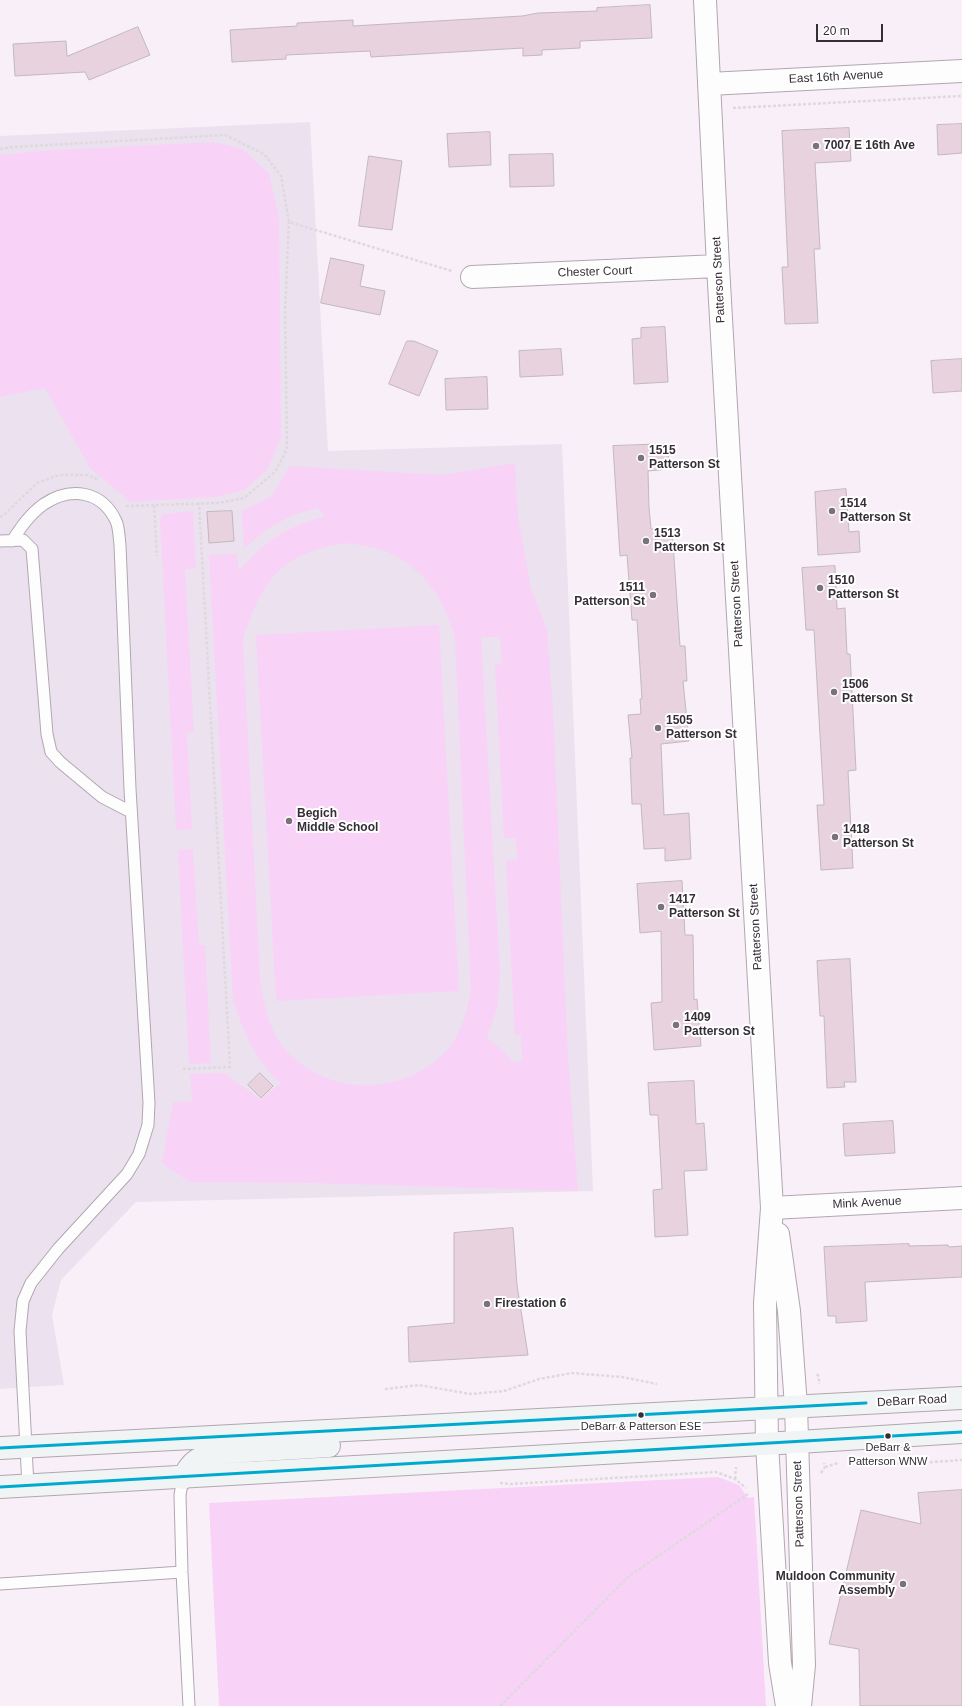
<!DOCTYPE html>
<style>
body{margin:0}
#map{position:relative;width:962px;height:1706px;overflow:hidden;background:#f9eff8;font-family:Helvetica,sans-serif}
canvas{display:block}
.scale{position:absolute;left:816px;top:24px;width:67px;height:18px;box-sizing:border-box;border:2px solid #362e36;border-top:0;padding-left:5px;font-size:12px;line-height:14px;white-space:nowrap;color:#362e36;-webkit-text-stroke:3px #fff;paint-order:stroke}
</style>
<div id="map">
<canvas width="962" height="1706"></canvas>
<div class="scale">20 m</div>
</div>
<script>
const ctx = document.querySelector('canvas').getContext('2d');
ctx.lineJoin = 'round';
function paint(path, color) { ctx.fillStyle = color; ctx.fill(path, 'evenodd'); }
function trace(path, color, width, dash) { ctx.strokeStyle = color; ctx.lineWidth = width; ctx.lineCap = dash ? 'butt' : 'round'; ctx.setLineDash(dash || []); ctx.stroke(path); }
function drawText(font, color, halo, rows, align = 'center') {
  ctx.font = font + ' Helvetica,sans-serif'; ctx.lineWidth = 4; ctx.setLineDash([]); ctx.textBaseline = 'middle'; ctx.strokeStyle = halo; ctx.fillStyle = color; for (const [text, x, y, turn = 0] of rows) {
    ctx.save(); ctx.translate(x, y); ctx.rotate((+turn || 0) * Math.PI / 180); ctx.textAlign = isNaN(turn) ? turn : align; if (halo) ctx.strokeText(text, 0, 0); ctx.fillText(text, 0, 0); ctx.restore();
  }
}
paint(new Path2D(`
 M310,122L328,451L562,444L593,1191L136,1202L61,1280L52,1315L64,1385L0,1389V136Z`), '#ece1ef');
paint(new Path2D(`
 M214,142L242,149L269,174L279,217L281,437L267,470L244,490L215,497L131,502L90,468L45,388L0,397V155L41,151Z
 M515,463L518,517L531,589L547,630L553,709L568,1058L578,1191L315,1183L190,1182L162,1163L173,1102L192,1101L190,1074L224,1073L261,1100L281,1083C255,1061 244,1032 233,1000L209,555L237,554L239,571C266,540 285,528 325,516L317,508L290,516L266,530L244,548L242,511L271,497L290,466L442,475ZM345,543C361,545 377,547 392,554C397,556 401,559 405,562C434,582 445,605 455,637L471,993C465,1015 462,1033 446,1051C407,1094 335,1097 293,1057C289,1053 285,1050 282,1046C268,1026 264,1005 260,981L243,640C261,581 281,553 345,543ZM481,637H500L502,663L495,664L504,838H516L517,860L506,861L515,1035H521L522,1061L514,1062L487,1037L497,1008L500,974Z
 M193,511L196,568L185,569L194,732L187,733L192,829L176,830L160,518L163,514Z
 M439,625L459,991L276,1001L256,635Z
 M193,849L199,945H205L211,1063L189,1064L178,850Z
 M718,1477L739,1485L748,1498L754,1497L766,1706H219L209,1503Z`), '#f9d2f7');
const building = new Path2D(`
 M650,5L652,38L580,41V48L542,50V55L523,56V48L371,57L370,51L286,55V59L232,62L230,30L297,26V23L353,20V26L522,16L538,13L597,11V8Z
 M138,27L150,55L89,80L85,72L15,76L13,44L66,41L67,56Z
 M962,124V153L938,155L937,125Z
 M849,128L851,161L815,163L820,249H814L818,323L785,324L782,267H788L782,131Z
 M490,132L491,165L449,167L447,134Z
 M553,154L554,186L510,187L509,155Z
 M369,156L402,161L392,230L359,226Z
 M331,258L364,265L360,286L385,291L380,315L321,303Z
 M665,327L668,382L634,384L632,339L641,338V328Z
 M407,341H414L438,351L419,396L389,384Z
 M561,349L563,375L520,377L519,351Z
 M962,359V391L933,393L931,361Z
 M487,377L488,409L446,410L445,379Z
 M668,444L669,469L648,471L649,507L651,529L672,528L680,646H685L687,681H683L689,741L661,744L664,815L689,813L691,859L665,861V848L644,849L641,804H632L630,758H632L628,715L641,714L640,699H642L637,620H632L627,555L620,556L613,446Z
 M846,489L849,532L859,531L860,552L818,555L815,492Z
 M232,511L234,541L209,543L207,512Z
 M835,566L837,609L845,608L847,654H850L856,770L848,771L853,868L821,870L817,805H824L814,630H806L802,568Z
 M682,881L685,935H693L694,1000L697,999L701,1046L654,1050L651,1003L662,1002L661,931L640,933L637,884Z
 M850,959L856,1082H844L845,1087L827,1088L824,1016H820L817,961Z
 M260,1073L273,1086L261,1098L248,1085Z
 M694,1081L696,1124L704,1123L707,1170L684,1171L688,1235L655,1237L653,1190L662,1189L658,1115H650L648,1083Z
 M893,1121L895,1153L845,1156L843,1124Z
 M513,1228L517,1285L528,1355L409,1362L408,1327L454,1323V1233Z
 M909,1244V1246L948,1245L949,1247L962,1246V1277L865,1282L867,1321L836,1323V1316H828L824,1247Z
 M962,1490V1706H860L859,1649L829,1644L861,1510L921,1524L918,1493Z`);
paint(building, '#e7d2dd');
trace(building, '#c2b8be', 1);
const lane = new Path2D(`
 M0,541L23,540L32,549L47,734L51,752L60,762L102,797L131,812
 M12,541C21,527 30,514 44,504C71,486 102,491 116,521C119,527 119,537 120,545L130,789L149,1103L148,1125L139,1154L127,1174L58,1249L31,1283L23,1301L20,1331L28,1486
 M183,1478L180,1495L182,1572L189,1706
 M0,1584L182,1572`);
const street = new Path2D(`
 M705,0L718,266L772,1208L765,1303L767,1444L780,1663L787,1706
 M709,84L962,71
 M472,277L718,266
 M772,1208L962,1198
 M778,1234L789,1311L796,1406L804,1665L800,1706`);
const secondary = new Path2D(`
 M0,1448L962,1398
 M183,1478C191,1463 196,1459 212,1453L329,1446
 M0,1487L798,1442L962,1432`);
trace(lane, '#b0a7af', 13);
trace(street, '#b0a7af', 24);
trace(secondary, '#b0a7af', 24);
trace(new Path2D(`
 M733,108L962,96
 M0,149L13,147L225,135L264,154L281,176L289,222L452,271
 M154,505L157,556
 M126,506L218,503L244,498L275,472L287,449L285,311L289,222
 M0,517L4,515L37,483L59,475H88L97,479
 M183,1069L230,1067L199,503
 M817,1374L819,1377V1384
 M385,1389L419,1385L470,1394L504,1391L539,1379L572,1373L622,1377L657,1384
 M850,1463L904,1464L962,1460
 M825,1467L838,1463
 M821,1473L825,1467L824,1463
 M735,1479L736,1467
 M500,1483L511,1484L716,1472L735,1479L746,1488
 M500,1706L628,1577L748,1494`), '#dddadd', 2.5, [3, 2]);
trace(lane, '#fefdfe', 11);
trace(street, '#fefdfe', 22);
trace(secondary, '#f0f4f5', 22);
trace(new Path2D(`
 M0,1448L866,1403
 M0,1487L962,1432`), '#00a9ce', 3);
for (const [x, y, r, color] of [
 [816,146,4,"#7a727a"],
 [641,458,4,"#7a727a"],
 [832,511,4,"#7a727a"],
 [646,541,4,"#7a727a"],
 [820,588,4,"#7a727a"],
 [653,595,4,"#7a727a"],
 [834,692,4,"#7a727a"],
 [658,728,4,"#7a727a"],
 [289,821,4,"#7a727a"],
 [835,837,4,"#7a727a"],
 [661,907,4,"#7a727a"],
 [676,1025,4,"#7a727a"],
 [487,1304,4,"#7a727a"],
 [641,1415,3.5,"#362e36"],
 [888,1436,3.5,"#362e36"],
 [903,1584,4,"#7a727a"]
]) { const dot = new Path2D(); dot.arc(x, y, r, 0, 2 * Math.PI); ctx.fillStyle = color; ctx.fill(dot); trace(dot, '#fff', 1.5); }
drawText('11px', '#362e36', '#fff', [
 ["DeBarr & Patterson ESE",641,1427],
 ["DeBarr &",888,1448],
 ["Patterson WNW",888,1462]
]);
drawText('12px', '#362e36', '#fff', [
 ["East 16th Avenue",836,77,-3],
 ["Chester Court",595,272,-2],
 ["Patterson Street",719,280,-93],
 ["Patterson Street",737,604,-93],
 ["Patterson Street",756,927,-93],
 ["Mink Avenue",867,1203,-3],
 ["DeBarr Road",912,1401,-3],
 ["Patterson Street",799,1504,-92]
]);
drawText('bold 12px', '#362e36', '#fff', [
 ["7007 E 16th Ave",824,146],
 ["1515",649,451],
 ["Patterson St",649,465],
 ["1514",840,504],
 ["Patterson St",840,518],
 ["1513",654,534],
 ["Patterson St",654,548],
 ["1510",828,581],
 ["Patterson St",828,595],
 ["1511",645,588,"right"],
 ["Patterson St",645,602,"right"],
 ["1506",842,685],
 ["Patterson St",842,699],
 ["1505",666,721],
 ["Patterson St",666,735],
 ["Begich",297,814],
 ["Middle School",297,828],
 ["1418",843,830],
 ["Patterson St",843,844],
 ["1417",669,900],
 ["Patterson St",669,914],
 ["1409",684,1018],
 ["Patterson St",684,1032],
 ["Firestation 6",495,1304],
 ["Muldoon Community",895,1577,"right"],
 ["Assembly",895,1591,"right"]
], 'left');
</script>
